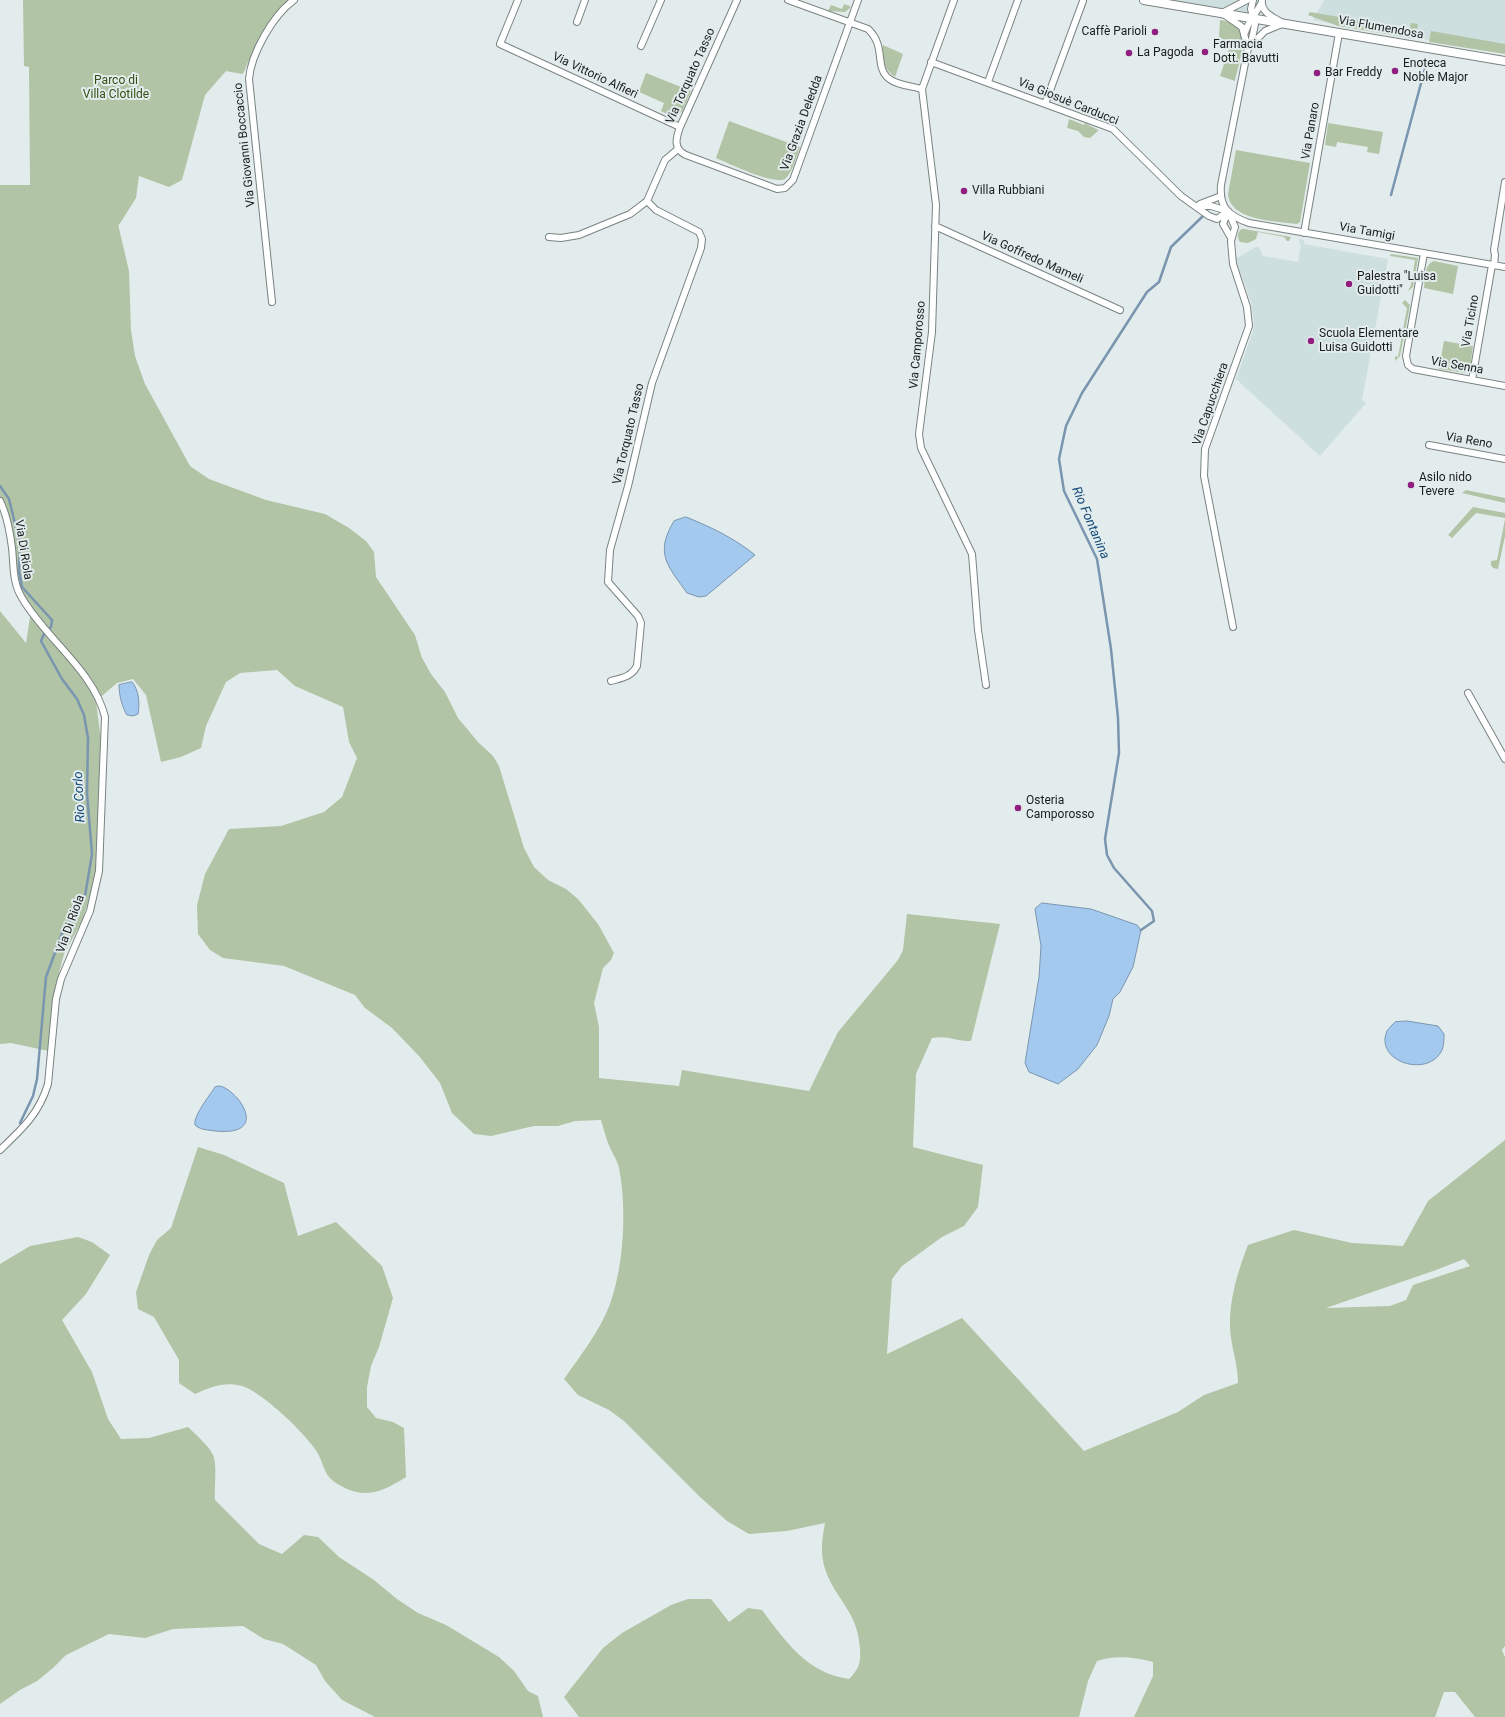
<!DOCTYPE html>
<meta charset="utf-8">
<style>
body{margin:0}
canvas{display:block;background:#e3ecec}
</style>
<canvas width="1505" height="1717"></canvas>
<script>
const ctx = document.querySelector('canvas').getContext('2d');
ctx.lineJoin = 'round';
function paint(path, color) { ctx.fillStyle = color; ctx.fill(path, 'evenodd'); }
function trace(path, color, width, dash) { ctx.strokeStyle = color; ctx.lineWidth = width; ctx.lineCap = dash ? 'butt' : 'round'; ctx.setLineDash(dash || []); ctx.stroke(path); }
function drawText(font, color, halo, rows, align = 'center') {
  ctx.font = font + ' Roboto,sans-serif'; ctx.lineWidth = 4; ctx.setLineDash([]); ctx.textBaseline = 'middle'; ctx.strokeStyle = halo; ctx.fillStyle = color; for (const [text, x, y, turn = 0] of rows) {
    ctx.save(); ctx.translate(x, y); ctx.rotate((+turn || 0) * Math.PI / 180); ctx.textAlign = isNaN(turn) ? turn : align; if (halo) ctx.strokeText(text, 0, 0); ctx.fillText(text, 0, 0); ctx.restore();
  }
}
paint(new Path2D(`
 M1173,0H1259L1254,17Z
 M1324,0H1505V53L1313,20Z
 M1299,239L1304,240V244L1388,259L1362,400L1366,403L1320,456L1236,379L1253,331L1254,323L1251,302L1235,259L1258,246L1263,256L1298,262L1301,244L1299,243Z`), '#cddfde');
paint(new Path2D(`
 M23,0H290C267,19 255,45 244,72L242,74L226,71L205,95L182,180L169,187L139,176L136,198L119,225L118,224L129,271L131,330L135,356L145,384L190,466L209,479L266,500L325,514L349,528L366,541L374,552L376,577L415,635L422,658L431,674L445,692L458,718L478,742L493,756L499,766L524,848L534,867L548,880L566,889L578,899L598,924L614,953L611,960L603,968L594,1003L599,1027V1078L679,1086L682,1070L809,1091L838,1032L898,960L903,950L907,914L1000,924L971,1041C955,1041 948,1035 932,1038L916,1074L913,1147L983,1165L978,1207L964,1226L942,1237L902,1266L892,1279L887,1354L962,1318L1084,1451L1178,1412L1204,1395L1238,1383C1238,1364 1231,1347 1230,1328C1229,1299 1238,1271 1248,1245L1294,1230L1352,1243L1403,1246L1428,1201L1505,1140V1646L1502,1650L1505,1657V1717H1475L1455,1692H1444L1435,1717H1134L1153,1676V1662C1133,1657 1117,1655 1097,1661L1088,1681L1079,1717H579L564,1697L603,1648L622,1633L671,1605L688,1599H711L729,1622L748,1608L762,1610C786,1642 807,1673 849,1679C859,1669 861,1663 860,1649C858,1611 836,1601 825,1569C820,1553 822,1539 825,1523L787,1531L749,1534L727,1521L700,1497L624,1421L609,1410L578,1395L564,1379C580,1356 600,1331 610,1304C624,1265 627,1209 619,1168C617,1159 610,1150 607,1140C605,1134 603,1127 601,1120L575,1121L558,1126H534L491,1136L474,1134L452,1113L440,1083L419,1056L392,1028L365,1008L355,995L284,966L223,958L210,950L198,934L197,905L205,874L229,829L281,826L324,812L342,797L357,758L349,742L343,707L295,686L277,670L240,673L226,682L206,726L201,748L181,757L161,762L146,695L133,679L117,683L96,701L101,741L98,871L82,921L64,954L59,973L53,1052L11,1043L0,1044V611L26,643L31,611L12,577L13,549L0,501V185H30L29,67L24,66ZM1464,1259L1470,1266L1413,1285L1406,1300L1390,1306L1326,1308L1436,1270Z
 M844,4L850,6V8L845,12L828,11L831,5L842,9Z
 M1310,12L1410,29L1411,23L1418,24L1415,39L1338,26L1308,15Z
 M1220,20C1255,25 1240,57 1235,81L1220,76L1231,43L1219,37Z
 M1431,31L1505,44V54L1429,42Z
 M883,45L903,54L895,77C885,70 880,58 883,45Z
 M646,73L691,91L682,112L671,116L661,111L664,103L639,92Z
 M1069,119L1084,125L1085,123L1098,130V131L1090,138L1084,137L1078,131L1067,128Z
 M729,121L800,147C796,157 793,171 786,178C777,187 728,163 716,158Z
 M1328,123L1383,132L1379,154L1367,152L1368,147L1337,142L1336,147L1325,145Z
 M1236,150L1310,163L1300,222L1297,224C1276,221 1230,221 1228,194Z
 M1242,229H1244L1291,237L1289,241H1287L1284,237L1258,232L1256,239L1248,243L1240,242C1237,237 1237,232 1242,229Z
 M1391,254L1418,258L1413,287L1408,291L1411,285L1415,260L1390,256Z
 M1434,261L1458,266L1453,294L1424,288C1425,280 1424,264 1434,261Z
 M1405,300L1410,305L1400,356L1395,361V356L1398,357L1407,308L1402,303Z
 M1444,341L1473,346L1470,368L1466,373L1439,369Z
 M1466,490L1505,498V503L1462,493Z
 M1473,507L1505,513V518L1476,513L1452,538L1448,535Z
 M1505,519V536L1498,569L1493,568L1491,565V561L1497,560Z
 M198,1147L224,1155L284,1183L298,1236L336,1222L382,1266L393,1298L379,1347L371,1366L367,1387V1407L376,1418L393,1422L404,1428L406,1477C387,1489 369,1499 347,1489C341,1486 333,1482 329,1477C323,1469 322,1460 317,1452C306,1434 262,1392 242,1386C225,1381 210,1387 195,1394L179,1383V1360L154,1317L138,1309L136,1292L149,1255L157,1240L171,1228Z
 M78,1237L92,1242L110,1255L86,1294L62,1320L92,1372L108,1419L121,1439L149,1438L188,1427C196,1435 206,1443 212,1453C218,1462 214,1488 215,1500L259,1544L282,1554L304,1535L318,1537L339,1557L374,1580L397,1599L418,1613L446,1625L499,1657L514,1671L528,1691L538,1696L543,1717H375L342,1700L325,1681L316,1665L283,1644L264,1639L243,1626L173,1629L145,1638L109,1634L66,1655L53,1668L37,1681L20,1690L0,1704V1264L30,1246Z`), '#b1c4a5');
const water = new Path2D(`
 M686,517C711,527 734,538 755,555L706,596L699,597L687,593C668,566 654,554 674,521Z
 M132,682C139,690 140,703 138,714L133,716L127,715C122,707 119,695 119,685Z
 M1042,903L1091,909L1137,925L1141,930L1133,967L1120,992L1113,999L1109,1016L1097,1045L1078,1069L1058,1084L1029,1072L1025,1063L1039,977L1041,946L1035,909Z
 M1407,1021L1438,1026L1444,1034C1444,1040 1444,1047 1441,1052C1426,1078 1374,1061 1387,1031C1389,1028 1393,1024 1395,1022Z
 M219,1086C236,1087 273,1137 215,1131C209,1130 200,1130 195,1125C193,1116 210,1095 215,1087Z`);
paint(water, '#a3c9ee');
trace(water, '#7a95af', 1);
trace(new Path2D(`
 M1391,195L1427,61
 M0,486L9,499L20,544L19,571L22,587L52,620L51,627L44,634L41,641L62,679L77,699L84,715L88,738L87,793L92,854L85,896L63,931L46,977L37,1079L33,1096L20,1123
 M1141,930L1154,921L1152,911L1114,868L1107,855L1105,839L1119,753L1118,718L1111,649L1097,559L1064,491L1059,459L1066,426L1082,393L1147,292L1159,282L1171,247L1203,216`), '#7a95af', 2.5);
const minor = new Path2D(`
 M518,0L500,44L680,127
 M737,0L680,127C676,138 673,149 686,155L777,189L785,188L793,180L858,0
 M788,0L868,29C886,46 875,65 887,77C895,85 911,86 922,89
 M954,0L922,89L936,205L932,332L919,434L921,448L972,554L978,630L986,685
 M1247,0L1222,13L1242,27L1248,48L1221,185C1219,208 1229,216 1249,223L1505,267
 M1262,0C1260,12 1273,17 1281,22
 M577,22L585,0
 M1244,35L1248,25L1261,4
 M1251,44L1255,24L1251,9L1253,0
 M1252,44L1265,31L1282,24
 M641,46L661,0
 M931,62L1113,129L1181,196L1209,216L1217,219L1227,212
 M988,82L1018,0
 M1045,104L1083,1
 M1200,204L1221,196
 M1196,206H1211L1228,211
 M935,226L1120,310
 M1304,233L1339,33
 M549,237L561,238L579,235L630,214L638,208L647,201L665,160L678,149
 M1231,238L1223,224L1228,211L1235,227L1231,241L1233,264L1247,307L1249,326L1205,449L1204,476L1233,627
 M1424,253L1406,356L1408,365L1413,369L1505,386
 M1494,265L1495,255L1494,250L1505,182
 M272,302L249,79C251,54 273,15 294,0
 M1472,380L1492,265
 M1429,445L1505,459
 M0,501C7,515 10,532 12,548C14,565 12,582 22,598C45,638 94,671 105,717L99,871L90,911L61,979L56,999L48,1084C39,1114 22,1129 0,1150
 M611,681C622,678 631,677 637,666L641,623L638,616L608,582L610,550L628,486L652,383L701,248L702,239L699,232L656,210L647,201
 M1468,693L1505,759`);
const tertiary = new Path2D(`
 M1144,0L1505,61`);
trace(minor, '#7a8282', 8);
trace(tertiary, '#7a8282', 10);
trace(minor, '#fff', 6);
trace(tertiary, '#fff', 8);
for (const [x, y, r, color] of [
 [1155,32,4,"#901e7f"],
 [1205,52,4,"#901e7f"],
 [1129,53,4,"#901e7f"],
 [1395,71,4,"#901e7f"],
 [1317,73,4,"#901e7f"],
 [964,191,4,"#901e7f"],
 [1349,284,4,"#901e7f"],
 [1311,341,4,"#901e7f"],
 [1411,485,4,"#901e7f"],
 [1018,808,4,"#901e7f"]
]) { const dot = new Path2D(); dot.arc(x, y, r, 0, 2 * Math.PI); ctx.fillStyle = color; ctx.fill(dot); trace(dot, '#e3ecec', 1.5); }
drawText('12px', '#191d1c', '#e3ecec', [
 ["Via Flumendosa",1381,28,10],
 ["Via Vittorio Alfieri",595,76,25],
 ["Via Torquato Tasso",691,76,-66],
 ["Via Giosuè Carducci",1068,102,22],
 ["Via Grazia Deledda",802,123,-70],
 ["Via Panaro",1311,131,-80],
 ["Via Giovanni Boccaccio",245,145,-96],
 ["Via Tamigi",1367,232,10],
 ["Via Goffredo Mameli",1032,258,24],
 ["Via Ticino",1471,321,-80],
 ["Via Camporosso",918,345,-85],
 ["Via Senna",1457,366,10],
 ["Via Capucchiera",1211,404,-71],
 ["Via Torquato Tasso",629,434,-77],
 ["Via Reno",1469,441,10],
 ["Via Di Riola",23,550,81],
 ["Via Di Riola",71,924,-70]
]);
drawText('12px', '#191d1c', '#e3ecec', [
 ["Caffè Parioli",1147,32,"right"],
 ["Farmacia",1213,45],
 ["Dott. Bavutti",1213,59],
 ["La Pagoda",1137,53],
 ["Enoteca",1403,64],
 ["Noble Major",1403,78],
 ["Bar Freddy",1325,73],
 ["Villa Rubbiani",972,191],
 ["Palestra \"Luisa",1357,277],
 ["Guidotti\"",1357,291],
 ["Scuola Elementare",1319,334],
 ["Luisa Guidotti",1319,348],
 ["Asilo nido",1419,478],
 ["Tevere",1419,492],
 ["Osteria",1026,801],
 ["Camporosso",1026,815]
], 'left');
drawText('12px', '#305012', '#e3ecec', [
 ["Parco di",116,81],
 ["Villa Clotilde",116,95]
]);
drawText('italic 13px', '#114978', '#e3ecec', [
 ["Rio Fontanina",1090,523,67],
 ["Rio Corlo",80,797,-93]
]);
</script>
